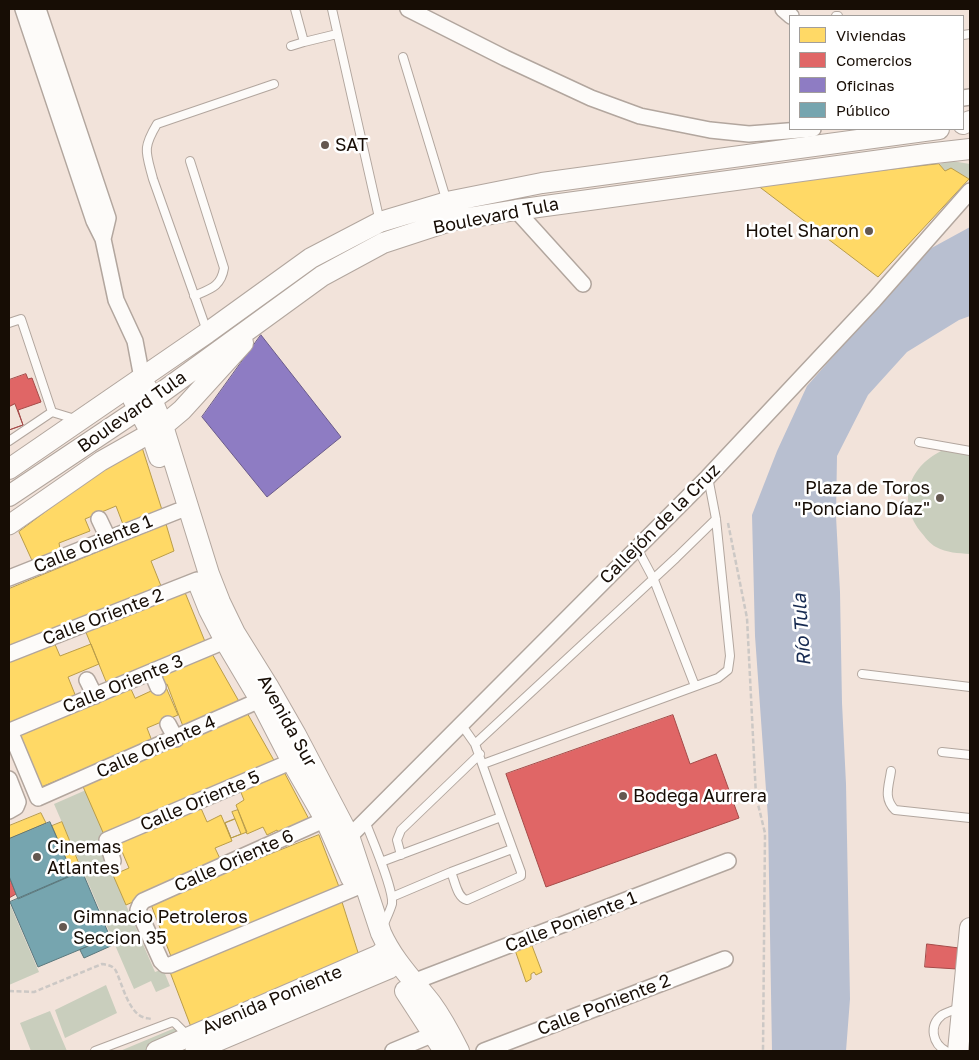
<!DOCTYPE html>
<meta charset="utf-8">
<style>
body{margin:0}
#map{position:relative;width:979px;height:1060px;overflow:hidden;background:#f2e3da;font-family:"Golos Text",sans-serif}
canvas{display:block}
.frame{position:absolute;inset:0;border:10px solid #170d05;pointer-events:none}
.legend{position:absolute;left:789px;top:15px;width:175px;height:115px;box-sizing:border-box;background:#fff;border:1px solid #a29e9b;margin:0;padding:6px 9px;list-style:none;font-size:15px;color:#170d05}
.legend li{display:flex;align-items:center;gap:10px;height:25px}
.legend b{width:25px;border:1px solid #a29e9b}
</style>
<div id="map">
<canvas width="979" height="1060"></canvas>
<div class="frame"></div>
<ul class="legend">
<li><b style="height:14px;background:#ffd966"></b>Viviendas</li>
<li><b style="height:14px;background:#e06666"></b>Comercios</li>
<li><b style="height:14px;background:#8e7cc3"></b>Oficinas</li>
<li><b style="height:14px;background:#76a5af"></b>Público</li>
</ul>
</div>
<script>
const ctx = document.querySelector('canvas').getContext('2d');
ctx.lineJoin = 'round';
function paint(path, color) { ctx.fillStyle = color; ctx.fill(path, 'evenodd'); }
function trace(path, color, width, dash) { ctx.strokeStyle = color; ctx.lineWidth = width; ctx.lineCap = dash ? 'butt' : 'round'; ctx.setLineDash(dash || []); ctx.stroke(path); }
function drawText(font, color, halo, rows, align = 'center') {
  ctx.font = font + ' "Golos Text",sans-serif'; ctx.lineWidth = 5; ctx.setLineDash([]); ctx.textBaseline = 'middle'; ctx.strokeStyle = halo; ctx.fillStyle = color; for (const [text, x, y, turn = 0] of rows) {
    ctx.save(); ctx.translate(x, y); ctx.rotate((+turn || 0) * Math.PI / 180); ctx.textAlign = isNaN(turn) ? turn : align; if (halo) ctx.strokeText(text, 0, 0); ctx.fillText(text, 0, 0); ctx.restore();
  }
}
paint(new Path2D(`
 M952,161L970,164V178L969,179L952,169L945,171L939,164Z
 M948,448H970V554C958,553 947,553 936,547C930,544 925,537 920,531C895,497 912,462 948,448Z
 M86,790L106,836L98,840L155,972L163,969L170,986L156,992L151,981L134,989L54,804Z
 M9,902L39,972L9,985Z
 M106,985L117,1013L65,1038L55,1010Z
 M50,1011L67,1051H31L20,1023Z
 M182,1025L183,1029L146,1051H120Z`), '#c9cebd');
paint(new Path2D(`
 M970,227V316L959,320L907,352L868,395L837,456L836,516L840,592L842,703L846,784L850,999L846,1051H772L768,818L755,636L752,515L777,451L807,386L926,251Z`), '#b8bfd0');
const homes = new Path2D(`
 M939,164L945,171L951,168L969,179L878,277L757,185Z
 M140,441L163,513L124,527L116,506L85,519L90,531L59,543L61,555L35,567L19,532Z
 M166,524L174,551L151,561L161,586L9,647V589Z
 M184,590L206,644L107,684L85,630Z
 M54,642L60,656L91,644L99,664L68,677L76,697L10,725L9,721V661Z
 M211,652L241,705L184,729L167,684L165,685L160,674Z
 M165,685L178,715L147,728L152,741L39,788L17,734L130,687L135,698Z
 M246,711L276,764L105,837L81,782Z
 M283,770L312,825L280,836L277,830L267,835L263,827L247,834L236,805L244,800L240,790Z
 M200,806L207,822L221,815L232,841L215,848L222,863L126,905L113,875L129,868L118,842Z
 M238,810L247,832L231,838L225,823L235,819L232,812Z
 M41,813L46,823L9,839V826Z
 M235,819L241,834L231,838L225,823Z
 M62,822L82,871L73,875L52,826Z
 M319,835L341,892L172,959L150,902Z
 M342,902L361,962L191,1027L170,972Z
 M531,943L542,972L536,975L534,972L531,974V979L526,982L515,950Z`);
paint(homes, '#ffd966');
trace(homes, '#b99c49', 1);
const shops = new Path2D(`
 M26,374L28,379L32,378L41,402L18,410L23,425L9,430V380Z
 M15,404L23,425L9,430V407Z
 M673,715L690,764L716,754L739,818L546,887L506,774Z
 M9,876L16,894L9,898Z
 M927,944L959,948L957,969L925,967Z`);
paint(shops, '#e06666');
trace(shops, '#a44b49', 1);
const offices = new Path2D(`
 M261,335L341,437L267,497L202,417Z`);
paint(offices, '#8e7cc3');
trace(offices, '#6a5b8a', 1);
const public = new Path2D(`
 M50,822L73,875L18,899L9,876V839Z
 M82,871L110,937L38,967L10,902Z
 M110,937L113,945L84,958L80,950Z`);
paint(public, '#76a5af');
trace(public, '#5a777c', 1);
const service = new Path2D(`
 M295,9L304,42L337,34
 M332,9L380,222
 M836,16H838
 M963,35L970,34
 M291,46L304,42
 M403,57L447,202
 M190,161L224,268C221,287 210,289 194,296
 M9,323L21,319L52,412L75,419
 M207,331L153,179C146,152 142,149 157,124L274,84
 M9,441L52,412
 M919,442L970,451
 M637,548L654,580L695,686
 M862,674L970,687
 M461,724L475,744L676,558L716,519
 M942,752L970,755
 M483,764L718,678L728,670L730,656L716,519L708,477
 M891,771C889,786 883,798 895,810L970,818
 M501,817L521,872V876L467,900C457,898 455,881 451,872L512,849
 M365,821C371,837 394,889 392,904C390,911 386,919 383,926
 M401,855L397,840L401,830L480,754
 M381,862L501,817L475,744
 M392,897L451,872
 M95,1051L172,1022L175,1023L189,1037
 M946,1051C933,1044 928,1026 942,1015C947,1012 954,1010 960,1008`);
const minor = new Path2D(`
 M23,9L94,221L103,239L116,300L135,341L142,378
 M38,9L108,218L103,239
 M408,9L505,58L591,98L640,116L710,130L749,134L813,129
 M783,9L791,16
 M963,98L970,97
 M516,210L583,284
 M99,519L108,538
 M9,578L178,511
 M225,641L10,731L38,798L260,700
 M9,654L197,580
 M152,673L158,687
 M87,680L95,696
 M168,724L176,739
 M9,779L18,802L16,807L9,811
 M333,816L143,901L140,905L138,910L161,961L165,965H170L355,888
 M343,843L708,477L874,300L970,191
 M113,861L107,840L302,757
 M413,982L728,861
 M393,1051L434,1034
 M484,1051L725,959`);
const tertiary = new Path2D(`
 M9,525L101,461L163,426
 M156,1051L378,955L387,948
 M195,1051L389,969L397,962`);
const secondary = new Path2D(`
 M963,124L970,121
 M147,388L163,426L209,574L220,602L235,633L268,686L296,735L349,836L381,933C393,960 413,980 431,1003C442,1018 451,1035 459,1051
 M133,399L151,433L159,457
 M163,426L182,410L243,343
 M9,469L207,333L311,258L380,222L447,202L542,183L939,129
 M9,496L139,409L322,276L383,243L450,221L516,210L926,154L970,149
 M199,585L209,610L225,641L260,700L292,762L326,821L351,878
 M405,991L444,1051
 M958,1051L970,928`);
trace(service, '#b2a69e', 10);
trace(minor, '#b2a69e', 18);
trace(tertiary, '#b2a69e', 21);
trace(secondary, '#b2a69e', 22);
trace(new Path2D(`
 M728,523L747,618L756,796L765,833L763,1051
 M9,991L34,992L102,964C109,965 113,966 116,971C122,984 127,1006 139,1015C143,1018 147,1018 151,1019`), '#ccc8c5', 2.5, [5, 2.5]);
trace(service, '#fdfbf9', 8);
trace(minor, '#fdfbf9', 15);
trace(tertiary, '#fdfbf9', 19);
trace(secondary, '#fdfbf9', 20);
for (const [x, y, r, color] of [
 [325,145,5,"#645850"],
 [869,231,5,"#645850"],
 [940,498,5,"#645850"],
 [623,796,5,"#645850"],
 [37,857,5,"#645850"],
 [63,927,5,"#645850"]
]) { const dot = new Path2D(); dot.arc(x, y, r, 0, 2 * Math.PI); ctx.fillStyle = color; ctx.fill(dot); trace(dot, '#fff', 2); }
drawText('18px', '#170d05', '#fff', [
 ["SAT",335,145],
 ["Hotel Sharon",859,231,"right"],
 ["Plaza de Toros",930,488,"right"],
 ["\"Ponciano Díaz\"",930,509,"right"],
 ["Bodega Aurrera",633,796],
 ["Cinemas",47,847],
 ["Atlantes",47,868],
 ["Gimnacio Petroleros",73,917],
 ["Seccion 35",73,938]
], 'left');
drawText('18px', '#170d05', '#fff', [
 ["Boulevard Tula",496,216,-11],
 ["Boulevard Tula",132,412,-35],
 ["Callejón de la Cruz",660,524,-45],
 ["Calle Oriente 1",93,544,-22],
 ["Calle Oriente 2",103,617,-21],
 ["Calle Oriente 3",123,684,-22],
 ["Avenida Sur",287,721,61],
 ["Calle Oriente 4",156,747,-24],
 ["Calle Oriente 5",200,801,-23],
 ["Calle Oriente 6",234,861,-24],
 ["Calle Poniente 1",571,922,-21],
 ["Avenida Poniente",272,1000,-23],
 ["Calle Poniente 2",604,1005,-21]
]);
drawText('italic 19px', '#162a51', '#fff', [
 ["Río Tula",802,630,-94]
]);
</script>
